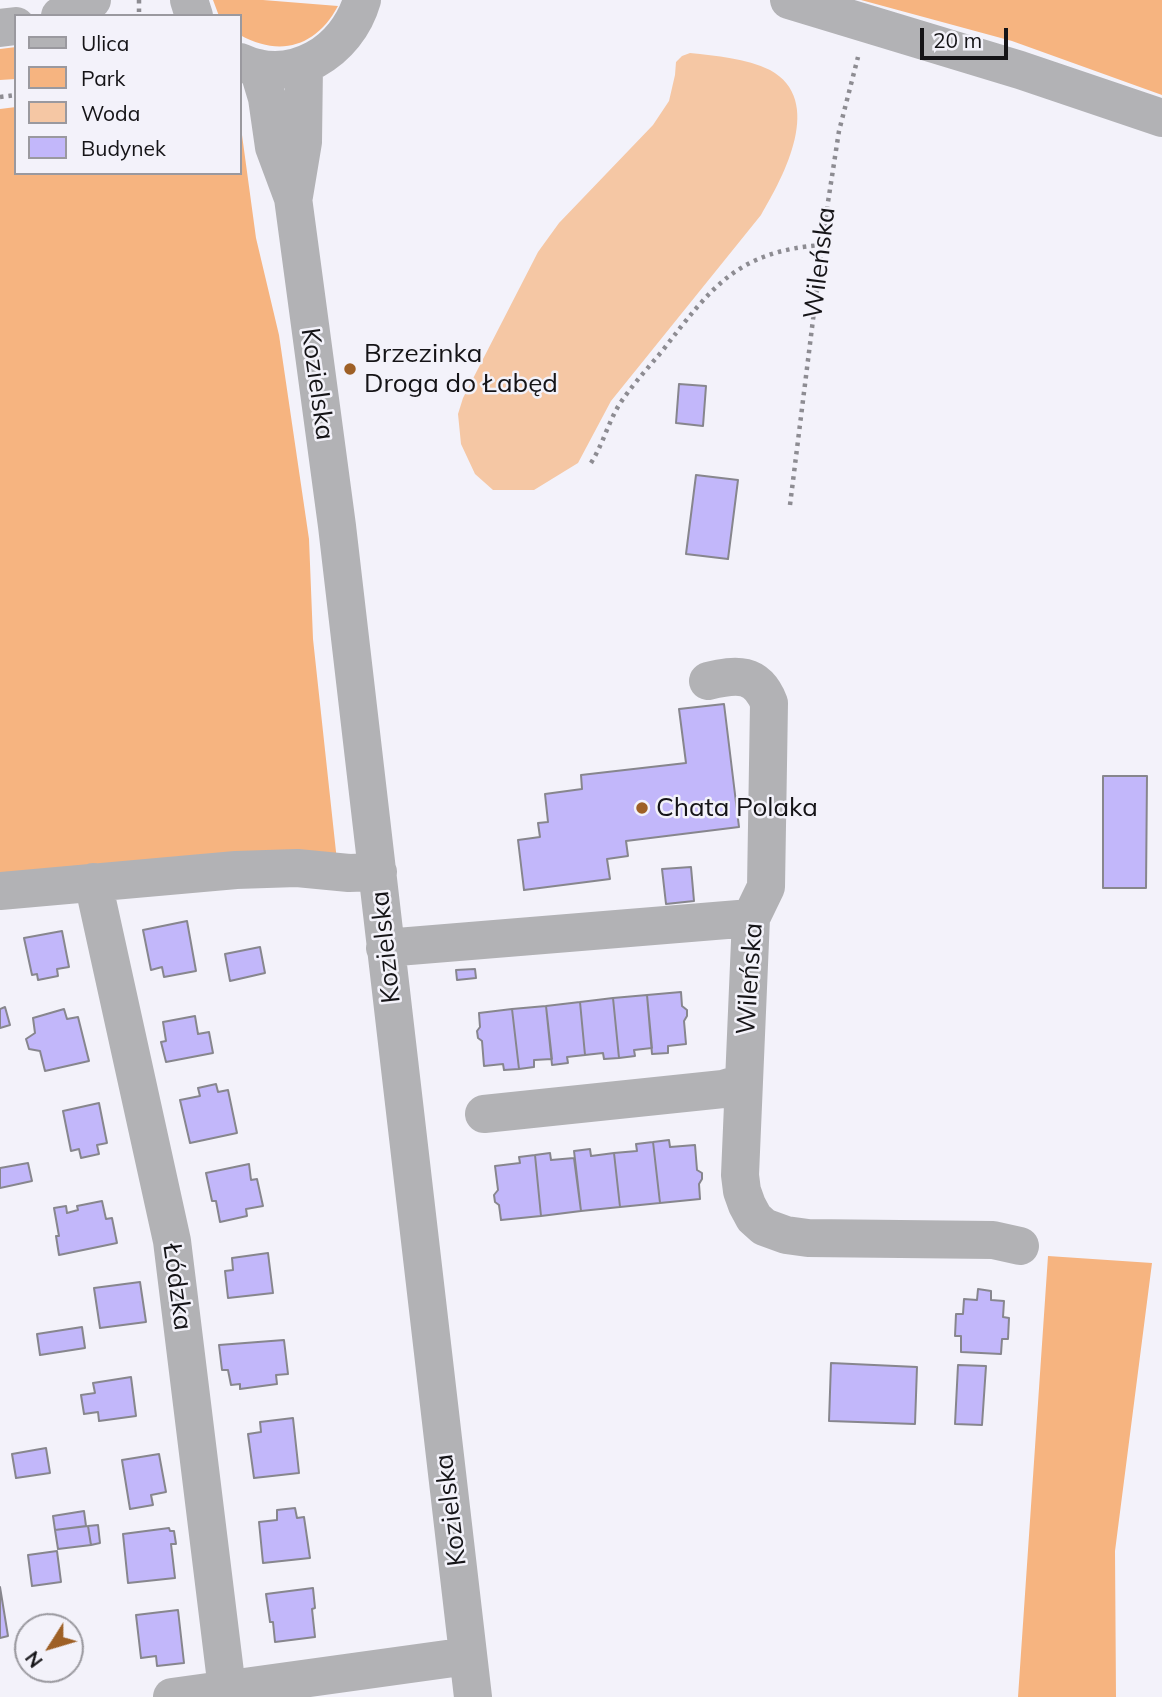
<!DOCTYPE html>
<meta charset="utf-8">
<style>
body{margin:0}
#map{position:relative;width:1162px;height:1697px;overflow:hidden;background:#f3f2fa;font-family:Mulish,sans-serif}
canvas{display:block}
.legend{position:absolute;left:14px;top:14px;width:228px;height:161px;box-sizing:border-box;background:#f3f2fa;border:2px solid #9a999f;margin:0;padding:9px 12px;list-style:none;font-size:21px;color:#151417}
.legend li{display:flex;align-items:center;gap:14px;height:35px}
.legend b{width:35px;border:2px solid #9a999f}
.north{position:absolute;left:14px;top:1613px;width:70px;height:70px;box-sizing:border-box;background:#f3f2fa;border:2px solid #9a999f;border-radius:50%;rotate:233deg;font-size:19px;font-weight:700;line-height:28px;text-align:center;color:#151417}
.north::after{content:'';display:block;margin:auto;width:24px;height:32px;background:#9e6026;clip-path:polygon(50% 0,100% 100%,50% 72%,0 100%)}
.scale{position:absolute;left:920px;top:28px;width:88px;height:32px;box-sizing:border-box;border:4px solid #151417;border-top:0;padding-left:9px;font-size:21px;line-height:24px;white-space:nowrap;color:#151417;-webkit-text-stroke:5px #f3f2fa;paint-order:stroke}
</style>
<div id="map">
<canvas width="1162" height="1697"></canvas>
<ul class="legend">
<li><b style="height:9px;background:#b2b2b5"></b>Ulica</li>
<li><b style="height:19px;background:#f6b480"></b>Park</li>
<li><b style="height:19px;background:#f5c7a4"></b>Woda</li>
<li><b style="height:19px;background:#c2b7fa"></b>Budynek</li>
</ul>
<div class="north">N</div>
<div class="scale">20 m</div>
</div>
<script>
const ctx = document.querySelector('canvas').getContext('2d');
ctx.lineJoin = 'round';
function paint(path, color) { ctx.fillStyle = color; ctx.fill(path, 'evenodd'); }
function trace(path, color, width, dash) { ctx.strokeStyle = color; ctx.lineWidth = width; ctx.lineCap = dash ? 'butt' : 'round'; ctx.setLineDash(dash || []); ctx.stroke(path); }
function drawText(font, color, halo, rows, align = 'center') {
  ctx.font = font + ' Mulish,sans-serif'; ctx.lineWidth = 5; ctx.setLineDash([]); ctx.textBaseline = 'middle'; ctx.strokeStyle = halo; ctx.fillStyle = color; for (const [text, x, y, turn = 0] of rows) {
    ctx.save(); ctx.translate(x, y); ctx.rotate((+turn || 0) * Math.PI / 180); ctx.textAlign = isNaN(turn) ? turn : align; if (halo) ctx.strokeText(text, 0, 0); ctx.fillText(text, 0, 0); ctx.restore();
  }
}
paint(new Path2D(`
 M213,0H263L338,6C316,47 280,57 240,35V16H219Z
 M861,0H1162V95L1012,41Z
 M16,47V79L0,80V49Z
 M16,107V173H240V132L242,135L256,238L279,335L309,539L313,639L337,861L0,880V109Z
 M1048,1256L1152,1263L1115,1551L1116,1697H1018Z`), '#f6b480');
paint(new Path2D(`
 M690,53C716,56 746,58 770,70C825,100 784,176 761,215L611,401L578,463L534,490H493L475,474L461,444L458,414L463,398L538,252L559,223L653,125L669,101L675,75L676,62L682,56Z`), '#f5c7a4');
const building = new Path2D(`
 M679,384L706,386L703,426L676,423Z
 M696,475L738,480L728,559L686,554Z
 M724,704L739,827L626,841L628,856L607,859L610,879L524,890L518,840L540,837L538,823L548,822L545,794L582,789L581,775L686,763L679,709Z
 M1103,776H1147L1146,888H1103Z
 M691,867L694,901L666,904L662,869Z
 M187,921L196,971L164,977L162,967L151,970L143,930Z
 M62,931L69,967L57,969L58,976L38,980L37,974L32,975L24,938Z
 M260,947L265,973L230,981L225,954Z
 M475,969L476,978L457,980L456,970Z
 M681,992L682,1006L687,1010V1016L684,1021L686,1044L668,1046V1053L652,1054L647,995Z
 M647,995L652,1048L634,1050L635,1056L619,1058L613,998Z
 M613,998L619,1058L604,1059L603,1053L585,1055L580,1002Z
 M580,1002L585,1055L567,1057L568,1063L552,1065L546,1006Z
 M546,1006L552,1059L534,1060V1067L519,1069L512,1009Z
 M5,1007L10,1025L0,1028V1009Z
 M64,1009L67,1019L78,1017L89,1061L45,1071L40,1051L29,1049L26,1039L35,1033L33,1018Z
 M512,1009L519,1069L504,1070L503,1064L484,1066L482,1041L478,1038L477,1031L480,1027L479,1013Z
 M195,1016L198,1034L209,1032L213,1053L166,1062L161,1042L166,1041L163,1022Z
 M216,1084L218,1092L228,1090L237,1133L190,1143L180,1100L200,1096L198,1088Z
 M99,1103L107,1143L97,1145L99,1154L81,1158L79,1149L71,1151L63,1111Z
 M669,1140L670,1147L695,1145L697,1170L702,1173V1179L699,1184L700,1199L660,1203L653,1142Z
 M653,1142L660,1203L620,1207L614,1153L637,1151L636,1144Z
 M590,1149L591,1156L614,1153L620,1207L581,1211L574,1151Z
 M550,1153L551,1160L574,1158L581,1211L541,1216L535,1155Z
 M535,1155L541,1216L501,1220L499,1205L495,1202L494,1195L498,1190L495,1166L520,1163L519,1157Z
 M28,1163L32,1181L0,1188V1168Z
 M249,1164L251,1180L257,1179L263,1206L246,1209L247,1216L220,1222L216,1201H212L206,1173Z
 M102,1201L106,1219L112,1218L117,1243L59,1255L56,1236H59L54,1208L66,1206L67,1213L78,1210L77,1206Z
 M268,1253L273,1293L228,1298L225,1271L233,1270L232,1258Z
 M140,1282L146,1322L100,1328L94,1288Z
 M978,1289L991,1291V1300L1004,1301L1003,1317L1009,1318L1008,1339H1002L1001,1354L961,1352V1336H955L956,1314H963L964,1299L977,1300Z
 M82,1327L85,1348L40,1355L37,1334Z
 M284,1340L288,1374L276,1375L277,1384L240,1389V1384L231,1385L228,1370H222L219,1345Z
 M831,1363L917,1367L915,1424L829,1421Z
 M958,1365L986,1366L982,1425L955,1424Z
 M131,1377L136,1416L99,1421L98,1412L84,1414L81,1395L95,1393L93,1383Z
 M293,1418L299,1473L254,1478L248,1434L261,1432L260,1422Z
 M46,1448L50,1473L16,1478L12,1454Z
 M159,1454L166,1492L151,1495L153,1505L130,1509L122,1460Z
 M295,1508L297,1518L304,1517L310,1558L263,1563L259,1522L277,1520V1510Z
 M84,1511L86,1526L55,1530L53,1516Z
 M98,1525L100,1543L91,1545L88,1526Z
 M88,1526L91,1545L58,1549L55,1530Z
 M169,1528L170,1531H174L176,1544H171L175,1578L128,1583L123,1534Z
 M57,1551L61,1582L32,1586L28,1555Z
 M0,1587L8,1636L0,1638Z
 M313,1588L315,1608L312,1609L315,1637L275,1642L273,1622H270L266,1594Z
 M178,1610L184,1663L157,1666L156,1656L141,1658L136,1615Z`);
paint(building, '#c2b7fa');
trace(building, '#87868d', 2);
trace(new Path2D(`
 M139,0V16
 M0,97L16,95
 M591,463C603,444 608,423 619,405C632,385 648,368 663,350C711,288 737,251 822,245
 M790,505L826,215L839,131L858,57`), '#8d8c92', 4.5, [3.5, 5]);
trace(new Path2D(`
 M189,0L194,16
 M789,0L1020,70L1162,118
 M60,16L92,0
 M0,28L16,26
 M240,62C292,86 347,52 362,0
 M258,68L267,98L274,147L293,198L337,526L473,1697
 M294,196L303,142L304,65
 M708,681C737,674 757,672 769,703L766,887L751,918L740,1175L742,1191L747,1205L754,1218L764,1227L786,1235L808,1238L993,1240L1020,1246
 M93,882L172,1241L228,1697
 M0,891L236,870L297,868L349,873L378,872
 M385,948L751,918
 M484,1114L723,1089L743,1083
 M172,1697L468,1656`), '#b2b2b5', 38);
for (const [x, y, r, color] of [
 [350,369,7,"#9e6026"],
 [642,808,7,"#9e6026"]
]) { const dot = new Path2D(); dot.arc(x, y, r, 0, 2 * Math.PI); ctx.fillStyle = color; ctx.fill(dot); trace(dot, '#f3f2fa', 2.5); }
drawText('26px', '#151417', '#f3f2fa', [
 ["Wileńska",820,263,-83],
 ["Kozielska",317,384,82],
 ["Kozielska",386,947,-96],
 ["Wileńska",750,979,-86],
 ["Łódzka",177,1287,82],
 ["Kozielska",451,1510,-97]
]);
drawText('26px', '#151417', '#f3f2fa', [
 ["Brzezinka",364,354],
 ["Droga do Łabęd",364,384],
 ["Chata Polaka",656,808]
], 'left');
</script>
